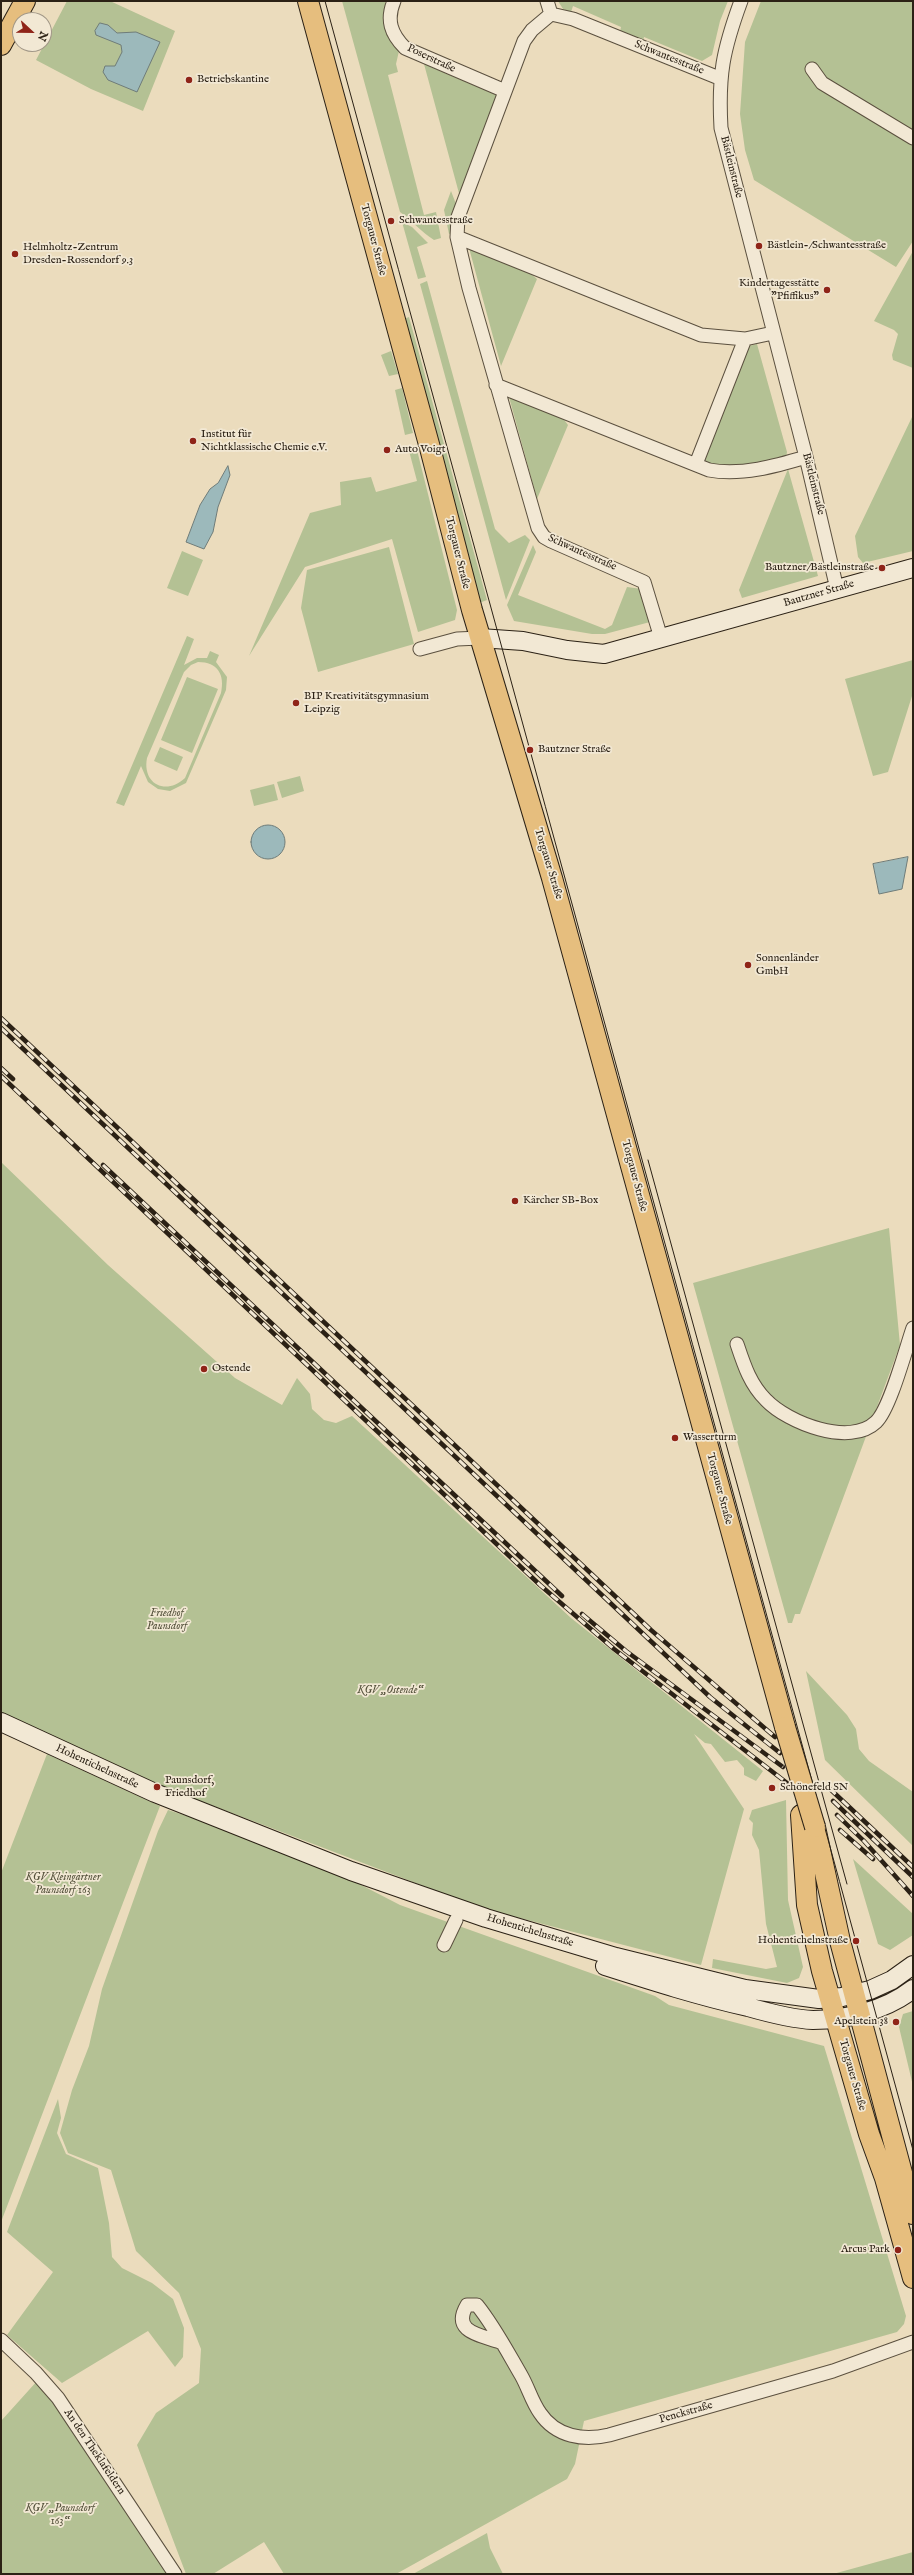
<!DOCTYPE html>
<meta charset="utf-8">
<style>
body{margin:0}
#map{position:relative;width:914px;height:2575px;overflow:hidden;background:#ebdcbd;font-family:"IM FELL English",serif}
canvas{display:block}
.frame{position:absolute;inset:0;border:2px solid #2b2115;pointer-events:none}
.north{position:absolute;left:12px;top:12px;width:40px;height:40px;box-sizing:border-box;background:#f2e8d4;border:1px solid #a29888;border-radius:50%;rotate:112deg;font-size:11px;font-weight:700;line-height:16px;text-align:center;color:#2b2115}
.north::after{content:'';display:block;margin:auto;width:14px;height:18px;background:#8f2418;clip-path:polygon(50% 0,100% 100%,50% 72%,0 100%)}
</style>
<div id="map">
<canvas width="914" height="2575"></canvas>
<div class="frame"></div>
<div class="north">N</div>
</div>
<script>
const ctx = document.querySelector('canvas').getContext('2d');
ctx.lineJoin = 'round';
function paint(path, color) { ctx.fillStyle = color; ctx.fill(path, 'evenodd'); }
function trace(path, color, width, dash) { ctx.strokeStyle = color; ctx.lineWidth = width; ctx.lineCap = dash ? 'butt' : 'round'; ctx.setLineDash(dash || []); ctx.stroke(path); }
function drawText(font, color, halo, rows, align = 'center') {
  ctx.font = font + ' "IM FELL English",serif'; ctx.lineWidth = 3.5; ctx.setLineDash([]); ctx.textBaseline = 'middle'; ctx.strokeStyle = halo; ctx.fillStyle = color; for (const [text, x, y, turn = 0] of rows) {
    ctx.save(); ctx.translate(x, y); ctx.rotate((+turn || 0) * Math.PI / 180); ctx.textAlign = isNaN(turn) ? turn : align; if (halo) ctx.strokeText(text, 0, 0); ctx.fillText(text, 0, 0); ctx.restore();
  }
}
paint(new Path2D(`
 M67,1H110L175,31L143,111L91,89L36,60Z
 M342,1H384L387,4C382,24 384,37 399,51L396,64L398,72L388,75L424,215L436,212L441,238L434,240C421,232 413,221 400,212Z
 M558,1H728L720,21L712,55L702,61L644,37L643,41L620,31L621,27L573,6L571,12L563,9Z
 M761,1H913V241L896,267L754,180L745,150L740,114L745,42Z
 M424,64L499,96L460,197Z
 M451,191L456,204L453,232L449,234L444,210Z
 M402,222L412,227L428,243L417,247L426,277L418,279Z
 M469,248L531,274L537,279L501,366Z
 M913,251V368L893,360L892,355L898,334L894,330L874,321Z
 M427,281L495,529L509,543L525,535L530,540L506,600L420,284Z
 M409,317L487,600L479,603L401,320Z
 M757,344L787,452L786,457L741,469L705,464L702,457L745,347Z
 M391,351L398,374L389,376L381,355Z
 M402,388L413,433L405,435L395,390Z
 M509,397L562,417L568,425L537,499Z
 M913,415V551L863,563L858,557L855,536Z
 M416,446L457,610L455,620L418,632L392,539L305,567L249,656L310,513L341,505L340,482L371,477L376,492L417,481L408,447Z
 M788,469L818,576L742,598L739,590Z
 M533,545L536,552L518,595L605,629L612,625L627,587L642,589L650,622L605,634H592L514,621L507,605Z
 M389,547L414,644L318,672L301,608L307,570Z
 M182,551L203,560L188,596L167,588Z
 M187,636L194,639L184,665L197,658H207L210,651L219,655L216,662L227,677L226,690L186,783L170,791L158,789L148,782L141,766L124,806L116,803ZM198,662C218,662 225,675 221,693L185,778C166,796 142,784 147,758L184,672L191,665Z
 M913,660L912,696L888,772L873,776L845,679Z
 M187,677L218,689L192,753L161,740Z
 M160,747L183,757L177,771L154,761Z
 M300,776L304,791L282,798L277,782Z
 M274,784L278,800L254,806L250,790Z
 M1,1162L108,1265L235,1378L282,1405L297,1378L310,1394L312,1409L324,1420L336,1423L352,1416L571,1618L763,1771L756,1781L744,1775V1768L737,1760L725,1762L711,1744L705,1743L694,1734L744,1809L701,1965L481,1908L169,1789L1,1712Z
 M889,1228L900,1345L800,1614H795L792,1623H788L693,1283Z
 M806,1671L847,1715L856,1729L859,1749L869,1761L913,1792V1846L825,1760Z
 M47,1754L160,1806L1,2222V1873Z
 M786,1800L788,1900L803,1967L799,1978L787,1983L712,1968L713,1959L766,1969L777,1967L766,1924L759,1850L752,1835L753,1823L749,1819L752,1810Z
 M168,1810L222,1827L338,1873L400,1905L655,1996L669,2005L824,2046L906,2316L904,2324L897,2332L584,2421L575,2464L567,2479L396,2574H284L264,2542L213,2574H186L137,2445L156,2413L199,2383L201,2349L179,2293L136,2251L111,2170L68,2153L60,2133L72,2090L89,2046L102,1989L158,1831Z
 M853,1859L913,1914V1935L890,1950L878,1944Z
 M913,2011V2086L899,2027L903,2014Z
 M58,2099L61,2118L57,2133L66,2154L98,2168L109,2223L112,2257L122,2268L152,2283L173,2299L184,2328L183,2357L175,2367L148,2331L62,2383L7,2335L53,2272L7,2232Z
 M38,2380L106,2479L168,2574H1V2421Z
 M487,2533L490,2548L503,2574H413Z
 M913,2552V2574H833Z`), '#b4c194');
const water = new Path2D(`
 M100,23L108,25L117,33L136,32L160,42L137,92L108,80L103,72L105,66H115L122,52L121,45L96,35L95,31Z
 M228,466L230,475L218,507L213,532L204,549L186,542L200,505L210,489L218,483Z
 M251 842a17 17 0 1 1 34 0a17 17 0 1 1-34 0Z
 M908,857L902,889L879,894L873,864Z`);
paint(water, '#9cb9bb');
trace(water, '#6f7c79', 1);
const minor = new Path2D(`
 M394,1C386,20 391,34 405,48L505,91
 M547,1L551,14
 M741,1C723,50 718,75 721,128L806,457L837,589
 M812,69L822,83L913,138
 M457,237L701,335L745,339L773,333
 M496,385L709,470C741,476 776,466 806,457
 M696,464L745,339
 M661,638L644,582L551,541L544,537L538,528L469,288L457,237L458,217L524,41L532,30L551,14L573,19L719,78
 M420,649L457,639L480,638
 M737,1344C744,1365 750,1384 766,1400C788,1423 850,1447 876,1422C890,1409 906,1348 913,1328
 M444,1945L456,1920
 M1,2340L36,2373L58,2398L175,2574
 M500,2342C480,2335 451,2332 467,2305H477C494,2326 507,2351 521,2375C528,2387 532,2402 540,2413C556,2437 584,2441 609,2435L833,2371L913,2342`);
const secondary = new Path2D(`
 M480,638L523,641L567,650L604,654L913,568
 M1,1722L155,1793L351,1871L486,1918L616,1957L745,1989L819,1999L842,1997L870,1990L892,1980L913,1965
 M605,1966C652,1981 699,1996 748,2007C769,2013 791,2019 813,2020C847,2020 886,2010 913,1989`);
const primary = new Path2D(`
 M308,1L430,448L472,610L552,878L785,1727
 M1,45L25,1
 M801,1815L807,1905L822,1971L869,2134L885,2178L913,2278
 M815,1827L840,1941L913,2214`);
trace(minor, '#5b503f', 15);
trace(secondary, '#2b2115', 20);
trace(primary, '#2b2115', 22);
trace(minor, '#f2e8d4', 13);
trace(secondary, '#f2e8d4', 18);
trace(primary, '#e6be7e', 20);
trace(new Path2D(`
 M325,1L913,2150
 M648,1160L847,1884`), '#2b2115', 1);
const rail = new Path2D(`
 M1,1018L651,1630L775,1737
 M1,1028L710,1697L780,1753
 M1,1068L13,1079
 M1,1076L540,1585L614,1649L787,1783
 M103,1165L562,1596
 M582,1614L626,1651L783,1767
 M829,1788L913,1867
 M833,1801L913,1877
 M837,1815L864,1841L913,1896
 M840,1830L873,1859`);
trace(rail, '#2b2115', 4.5);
trace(rail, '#f2e8d4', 3, [9]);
const primaryBridge = new Path2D(`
 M785,1727L815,1827`);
trace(primaryBridge, '#2b2115', 22, []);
trace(primaryBridge, '#e6be7e', 20);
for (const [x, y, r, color] of [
 [189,80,4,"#8f2418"],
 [391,221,4,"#8f2418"],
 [759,246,4,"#8f2418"],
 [15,254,4,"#8f2418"],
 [827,290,4,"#8f2418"],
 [193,441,4,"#8f2418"],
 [387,450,4,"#8f2418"],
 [882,568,4,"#8f2418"],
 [296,703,4,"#8f2418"],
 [530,750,4,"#8f2418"],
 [748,965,4,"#8f2418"],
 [515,1201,4,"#8f2418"],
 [204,1369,4,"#8f2418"],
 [675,1438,4,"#8f2418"],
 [157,1787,4,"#8f2418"],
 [772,1788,4,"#8f2418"],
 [856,1941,4,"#8f2418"],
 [896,2022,4,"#8f2418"],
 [898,2250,4,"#8f2418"]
]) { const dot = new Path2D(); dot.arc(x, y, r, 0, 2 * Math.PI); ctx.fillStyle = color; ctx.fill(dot); trace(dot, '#f2e8d4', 1.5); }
drawText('11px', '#2b2115', '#f2e8d4', [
 ["Schwantesstraße",669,58,22],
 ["Poserstraße",431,59,25],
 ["Bästleinstraße",731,167,76],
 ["Torgauer Straße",373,240,75],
 ["Bästleinstraße",813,484,76],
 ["Torgauer Straße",457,553,76],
 ["Schwantesstraße",582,553,24],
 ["Bautzner Straße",819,594,-16],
 ["Torgauer Straße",548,864,73],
 ["Torgauer Straße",634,1176,75],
 ["Torgauer Straße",719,1489,75],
 ["Hohentichelnstraße",97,1767,25],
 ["Hohentichelnstraße",530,1931,17],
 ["Torgauer Straße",852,2075,74],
 ["Penckstraße",686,2413,-16],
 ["An den Theklafeldern",94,2452,56]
]);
drawText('11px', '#2b2115', '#f2e8d4', [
 ["Betriebskantine",197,80],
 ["Schwantesstraße",399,221],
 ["Bästlein-/Schwantesstraße",767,246],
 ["Helmholtz-Zentrum",23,248],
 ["Dresden-Rossendorf 9.3",23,261],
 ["Kindertagesstätte",819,284,"right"],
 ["\"Pfiffikus\"",819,297,"right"],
 ["Institut für",201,435],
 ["Nichtklassische Chemie e.V.",201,448],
 ["Auto Voigt",395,450],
 ["Bautzner/Bästleinstraße",874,568,"right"],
 ["BIP Kreativitätsgymnasium",304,697],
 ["Leipzig",304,710],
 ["Bautzner Straße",538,750],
 ["Sonnenländer",756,959],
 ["GmbH",756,972],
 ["Kärcher SB-Box",523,1201],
 ["Ostende",212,1369],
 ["Wasserturm",683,1438],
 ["Paunsdorf,",165,1781],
 ["Friedhof",165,1794],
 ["Schönefeld SN",780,1788],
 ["Hohentichelnstraße",848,1941,"right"],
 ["Apelstein 38",888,2022,"right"],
 ["Arcus Park",890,2250,"right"]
], 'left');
drawText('italic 11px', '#54513b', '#f2e8d4', [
 ["Friedhof",167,1614],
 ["Paunsdorf",167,1627],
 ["KGV „Ostende“",390,1691],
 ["KGV Kleingärtner",63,1878],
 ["Paunsdorf 163",63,1891],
 ["KGV „Paunsdorf",60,2509],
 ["163“",60,2522]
]);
</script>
